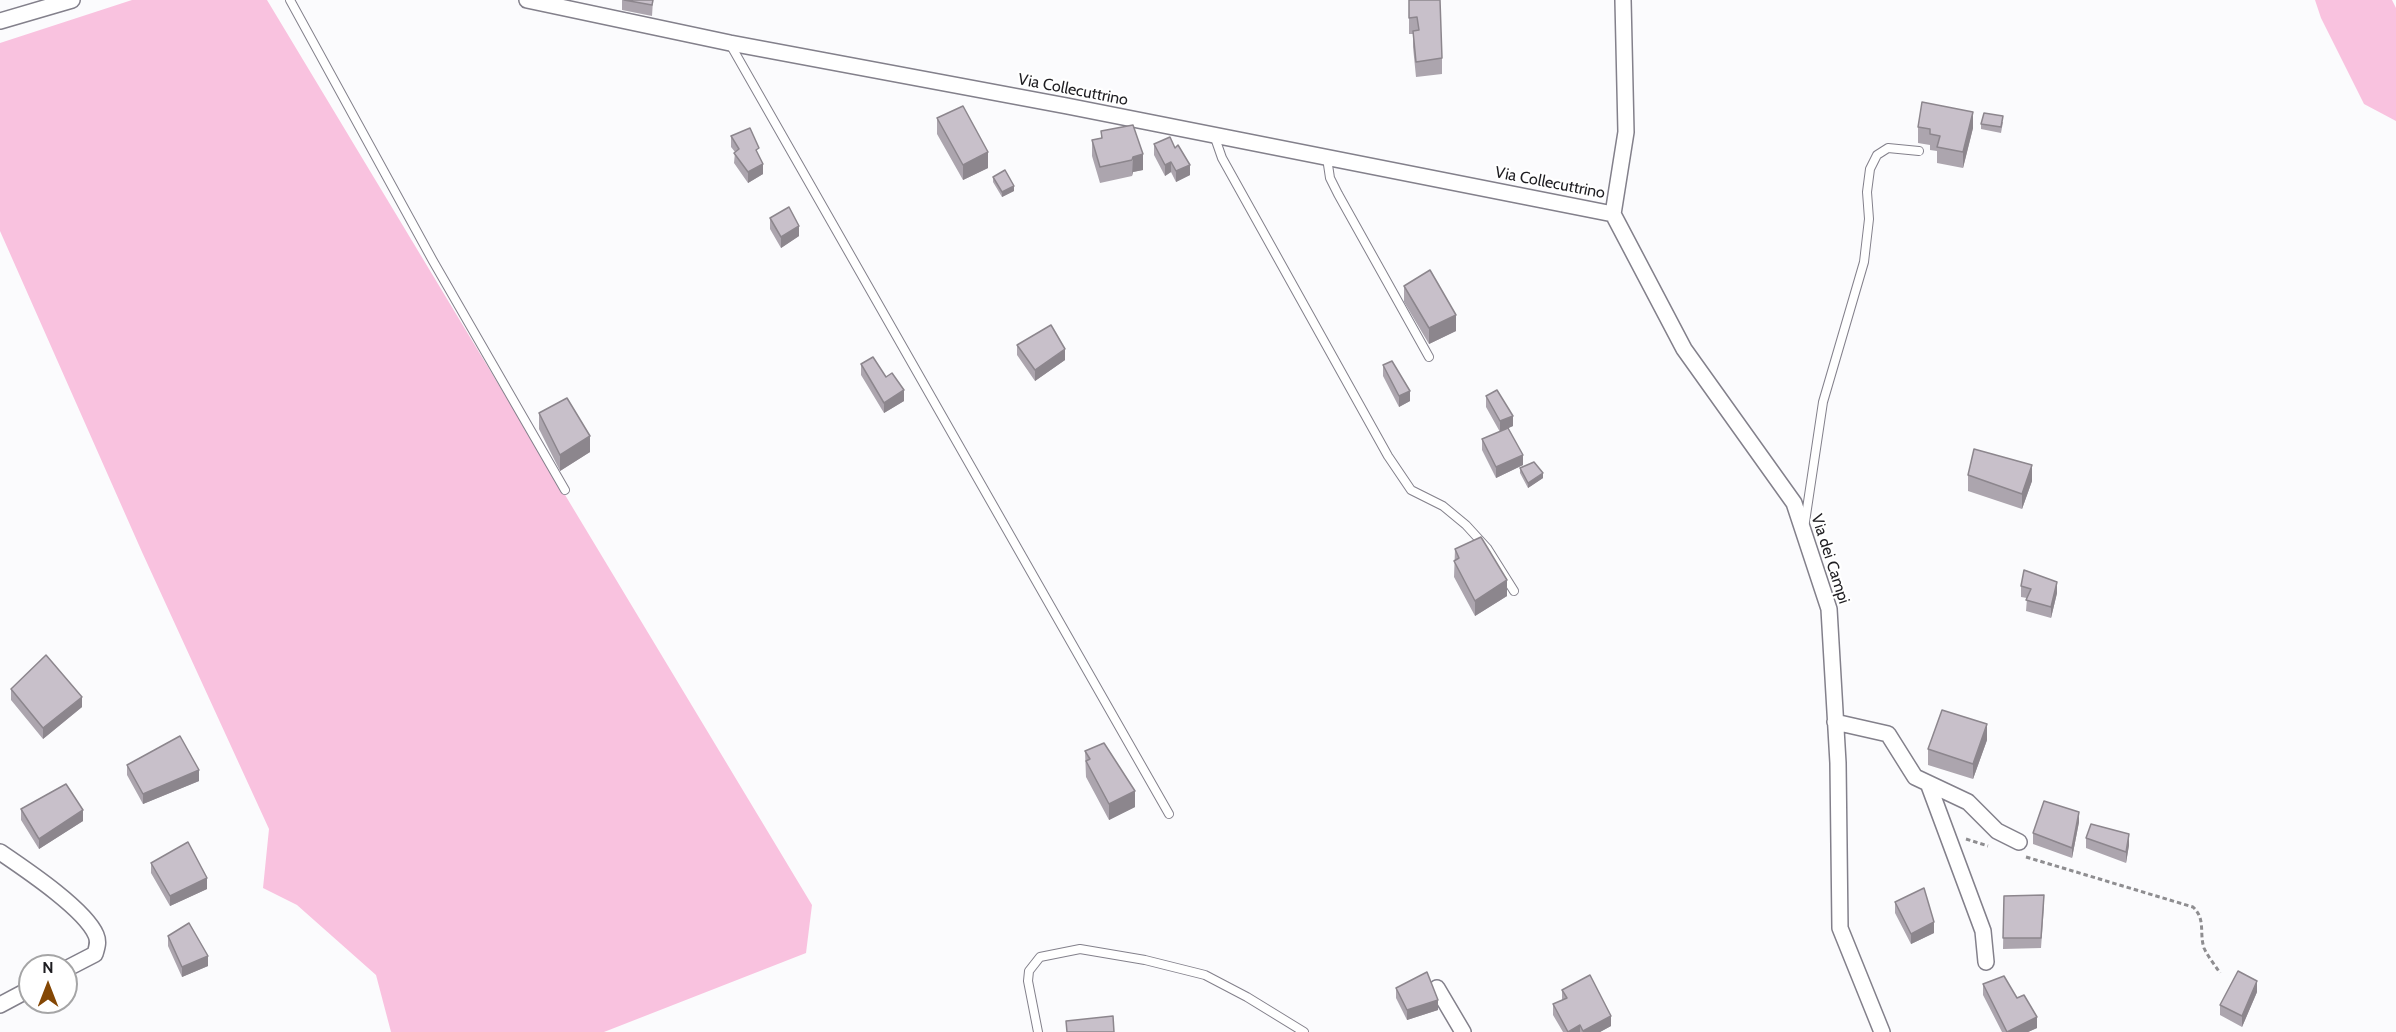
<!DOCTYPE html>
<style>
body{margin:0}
#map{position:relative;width:2396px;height:1032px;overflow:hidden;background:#fbfbfd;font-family:Cabin,sans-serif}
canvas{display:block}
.north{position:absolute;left:18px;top:954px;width:60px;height:60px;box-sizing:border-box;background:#fff;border:2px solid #a5a5a6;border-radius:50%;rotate:0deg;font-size:16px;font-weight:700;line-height:24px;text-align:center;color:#1e1d21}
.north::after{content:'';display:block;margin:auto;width:21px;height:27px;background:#844704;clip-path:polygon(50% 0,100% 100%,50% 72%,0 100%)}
</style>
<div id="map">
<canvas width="2396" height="1032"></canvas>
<div class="north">N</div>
</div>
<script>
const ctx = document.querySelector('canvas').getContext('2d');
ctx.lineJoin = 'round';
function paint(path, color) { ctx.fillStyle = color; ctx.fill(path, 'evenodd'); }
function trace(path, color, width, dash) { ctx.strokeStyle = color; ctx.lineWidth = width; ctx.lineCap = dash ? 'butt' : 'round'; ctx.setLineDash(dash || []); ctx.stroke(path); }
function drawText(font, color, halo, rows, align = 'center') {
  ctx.font = font + ' Cabin,sans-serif'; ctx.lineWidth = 4.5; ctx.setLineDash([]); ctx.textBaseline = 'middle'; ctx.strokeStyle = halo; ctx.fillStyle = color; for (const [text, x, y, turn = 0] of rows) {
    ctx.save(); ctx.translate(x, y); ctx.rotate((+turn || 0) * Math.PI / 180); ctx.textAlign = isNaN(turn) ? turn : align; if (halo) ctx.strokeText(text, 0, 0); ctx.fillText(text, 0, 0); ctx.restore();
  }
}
paint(new Path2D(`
 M132,0H267L812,905L806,953L604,1032H391L376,975L297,905L263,888L269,829L142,552L0,231V43Z
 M2315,0H2392L2396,8V121L2364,104L2321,18Z`), '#f9c2df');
const service = new Path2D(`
 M290,0L433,261L565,490
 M730,44L1169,814
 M1214,135L1222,158L1388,456L1411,490L1443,506L1466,525L1487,548L1514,591
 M1327,158L1330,178L1338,194L1429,357
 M1805,522L1823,402L1864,262L1869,219L1867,192L1870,169L1877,155L1888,148L1919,151
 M1038,1032L1028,981L1029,971L1040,957L1080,949L1145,960L1205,975L1247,997L1304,1032`);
const minor = new Path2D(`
 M527,0L730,43L1067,106L1613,214
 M0,21L72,0
 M1613,214L1684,349L1794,503L1829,609L1838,763L1840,928L1882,1032
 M1613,214L1626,132L1623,0
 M1835,722L1888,734L1915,777L1968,802L1997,831L2019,842
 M1928,783L1983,931L1986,962
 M0,852C25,869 85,909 96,935C99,942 97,947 95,954L66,969
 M1437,988L1463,1032
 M0,1005L30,989`);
trace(service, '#83808b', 10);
trace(minor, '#83808b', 18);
trace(new Path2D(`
 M1966,839L1988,846
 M2026,857L2193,907C2206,919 2199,933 2204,948C2208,957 2215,965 2220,973`), '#8e8d90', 3, [4.5, 3]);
trace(service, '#fff', 8);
trace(minor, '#fff', 15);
paint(new Path2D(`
 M622,0H653L652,16L622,10Z
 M1409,0L1442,58V74L1416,77L1413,47V34H1409Z
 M937,118L988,168L963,180L937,134Z
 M2003,122L2001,133L1981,129V124Z
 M1918,127L1973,128L1963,168L1937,163V151L1930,150V145L1918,143Z
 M1101,131L1143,170L1133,172L1132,176L1100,183L1092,156V140L1101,138Z
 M731,136L759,156L763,174L748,183L734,163L735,152L731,147Z
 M1154,144L1175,148L1190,175L1176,182L1171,172L1165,176L1154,155Z
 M993,177L1014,191L1002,197L993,182Z
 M770,218L799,236L781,248L770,229Z
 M1404,286L1456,331L1429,344L1404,302Z
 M1017,345L1065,360L1035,381L1017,355Z
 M861,364L886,377L904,401L884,413L861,375Z
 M1383,365L1410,401L1399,407L1383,376Z
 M1486,396L1513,426L1508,428L1523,465L1496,478L1482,450V439L1500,432L1486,407Z
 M539,413L590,452L560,471L539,429Z
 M1520,468L1543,478L1528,488L1520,473Z
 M1968,475L2032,481L2022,509L1968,491Z
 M1455,549L1507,596L1475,616L1454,577Z
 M2021,586L2057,593L2051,618L2026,611L2027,598L2021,597Z
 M11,689L82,707L43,739L11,700Z
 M1987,740L1973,779L1928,765V749Z
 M1085,751L1135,807L1109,820L1086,777Z
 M127,765L199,781L143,804L127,775Z
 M21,809L83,821L39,849L21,820Z
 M2079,822L2072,858L2033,844V833Z
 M2086,838L2129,845L2126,863L2086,848Z
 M151,863L207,889L170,906L151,873Z
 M2004,896L2044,906L2041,948L2003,949Z
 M1895,902L1934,933L1911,944L1895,913Z
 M168,936L208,966L182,977L168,946Z
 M1983,984L2017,998L2037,1028L2028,1032H2002L1983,995Z
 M1396,988L1438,1010L1407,1020L1396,998Z
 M1562,990L1611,1026L1600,1032H1563L1553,1015V1004L1562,1000Z
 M2257,992L2242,1027L2220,1015V1005Z`), '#aca5ae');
paint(new Path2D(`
 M1973,112V128L1963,168V152Z
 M988,152V168L963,180V165Z
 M1143,154V170L1133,172L1132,176L1133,157Z
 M1171,162V172L1165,176V165Z
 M763,164V174L748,183V172Z
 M1190,165V175L1176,182V171Z
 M1014,186V191L1002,197V192Z
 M799,226V236L781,248V237Z
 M1456,315V331L1429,344V328Z
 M1065,349V360L1035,381V370Z
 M904,390V401L884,413V403Z
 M1410,391V401L1399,407V396Z
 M1513,416V426L1500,432V421Z
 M590,436V452L560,471V455Z
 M1523,455V465L1496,478V467Z
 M2032,465V481L2022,509V494Z
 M1543,473V478L1528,488V483Z
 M1507,580V596L1475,616V601Z
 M2057,582V593L2051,618V607Z
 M82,697V707L43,739V728Z
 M1987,724V740L1973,779V764Z
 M199,770V781L143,804V794Z
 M1135,791V807L1109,820V804Z
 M83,810V821L39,849V839Z
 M2079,812V822L2072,858V848Z
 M2129,834V845L2126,863V852Z
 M207,878V889L170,906V896Z
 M1934,922V933L1911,944V934Z
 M208,956V966L182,977V967Z
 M2257,981V992L2242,1027V1016Z
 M1438,1000V1010L1407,1020V1010Z
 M1611,1016V1026L1600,1032H1583V1031Z
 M2037,1017V1028L2028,1032H2007Z
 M1580,1025V1032H1568Z`), '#8c868d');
const building = new Path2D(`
 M624,0H653L652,5Z
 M1409,0H1440L1442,58L1416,62L1413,31L1419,30L1417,17L1409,18Z
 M1922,102L1973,112L1963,152L1937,147L1940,136L1930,134V129L1918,127Z
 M963,106L988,152L963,165L937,118Z
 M1984,113L2003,116L2001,127L1981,124Z
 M1133,125L1143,154L1133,157L1132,160L1100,167L1092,140L1102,138L1101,131Z
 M750,128L759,148L756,150L763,164L748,172L734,153L739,149L731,136Z
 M1170,137L1175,148L1178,145L1190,165L1176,171L1171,162L1165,165L1154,144Z
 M1005,170L1014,186L1002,192L993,177Z
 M789,207L799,226L781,237L770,218Z
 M1430,270L1456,315L1429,328L1404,286Z
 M1051,325L1065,349L1035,370L1017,345Z
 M873,357L886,377L892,373L904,390L884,403L861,364Z
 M1392,361L1410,391L1399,396L1383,365Z
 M1497,390L1513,416L1500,421L1486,396Z
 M567,398L590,436L560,455L539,413Z
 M1508,428L1523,455L1496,467L1482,439Z
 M1974,449L2032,465L2022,494L1968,475Z
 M1534,462L1543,473L1528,483L1520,468Z
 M1481,537L1507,580L1475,601L1454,561L1459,558L1455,549Z
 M2024,570L2057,582L2051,607L2026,600L2031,589L2021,586Z
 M46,655L82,697L43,728L11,689Z
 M1942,710L1987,724L1973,764L1928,749Z
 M180,736L199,770L143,794L127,765Z
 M1104,743L1135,791L1109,804L1086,761L1090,759L1085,751Z
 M66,784L83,810L39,839L21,809Z
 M2044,801L2079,812L2072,848L2033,833Z
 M2091,824L2129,834L2126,852L2086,838Z
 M188,842L207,878L170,896L151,863Z
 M1924,888L1934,922L1911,934L1895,902Z
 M2044,895L2041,938H2003L2004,896Z
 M189,923L208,956L182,967L168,936Z
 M2238,971L2257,981L2242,1016L2220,1005Z
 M1427,972L1438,1000L1407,1010L1396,988Z
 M1590,975L1611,1016L1583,1031L1580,1025L1568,1032L1553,1004L1567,998L1562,990Z
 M2004,976L2017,998L2024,995L2037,1017L2007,1032L1983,984Z
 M1113,1016L1114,1032H1067L1066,1021Z`);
paint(building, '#c8c0ca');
trace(building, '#8c868d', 1.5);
drawText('16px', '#1e1d21', '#fff', [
 ["Via Collecuttrino",1073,90,11],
 ["Via Collecuttrino",1550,183,11],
 ["Via dei Campi",1830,559,72]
]);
</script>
